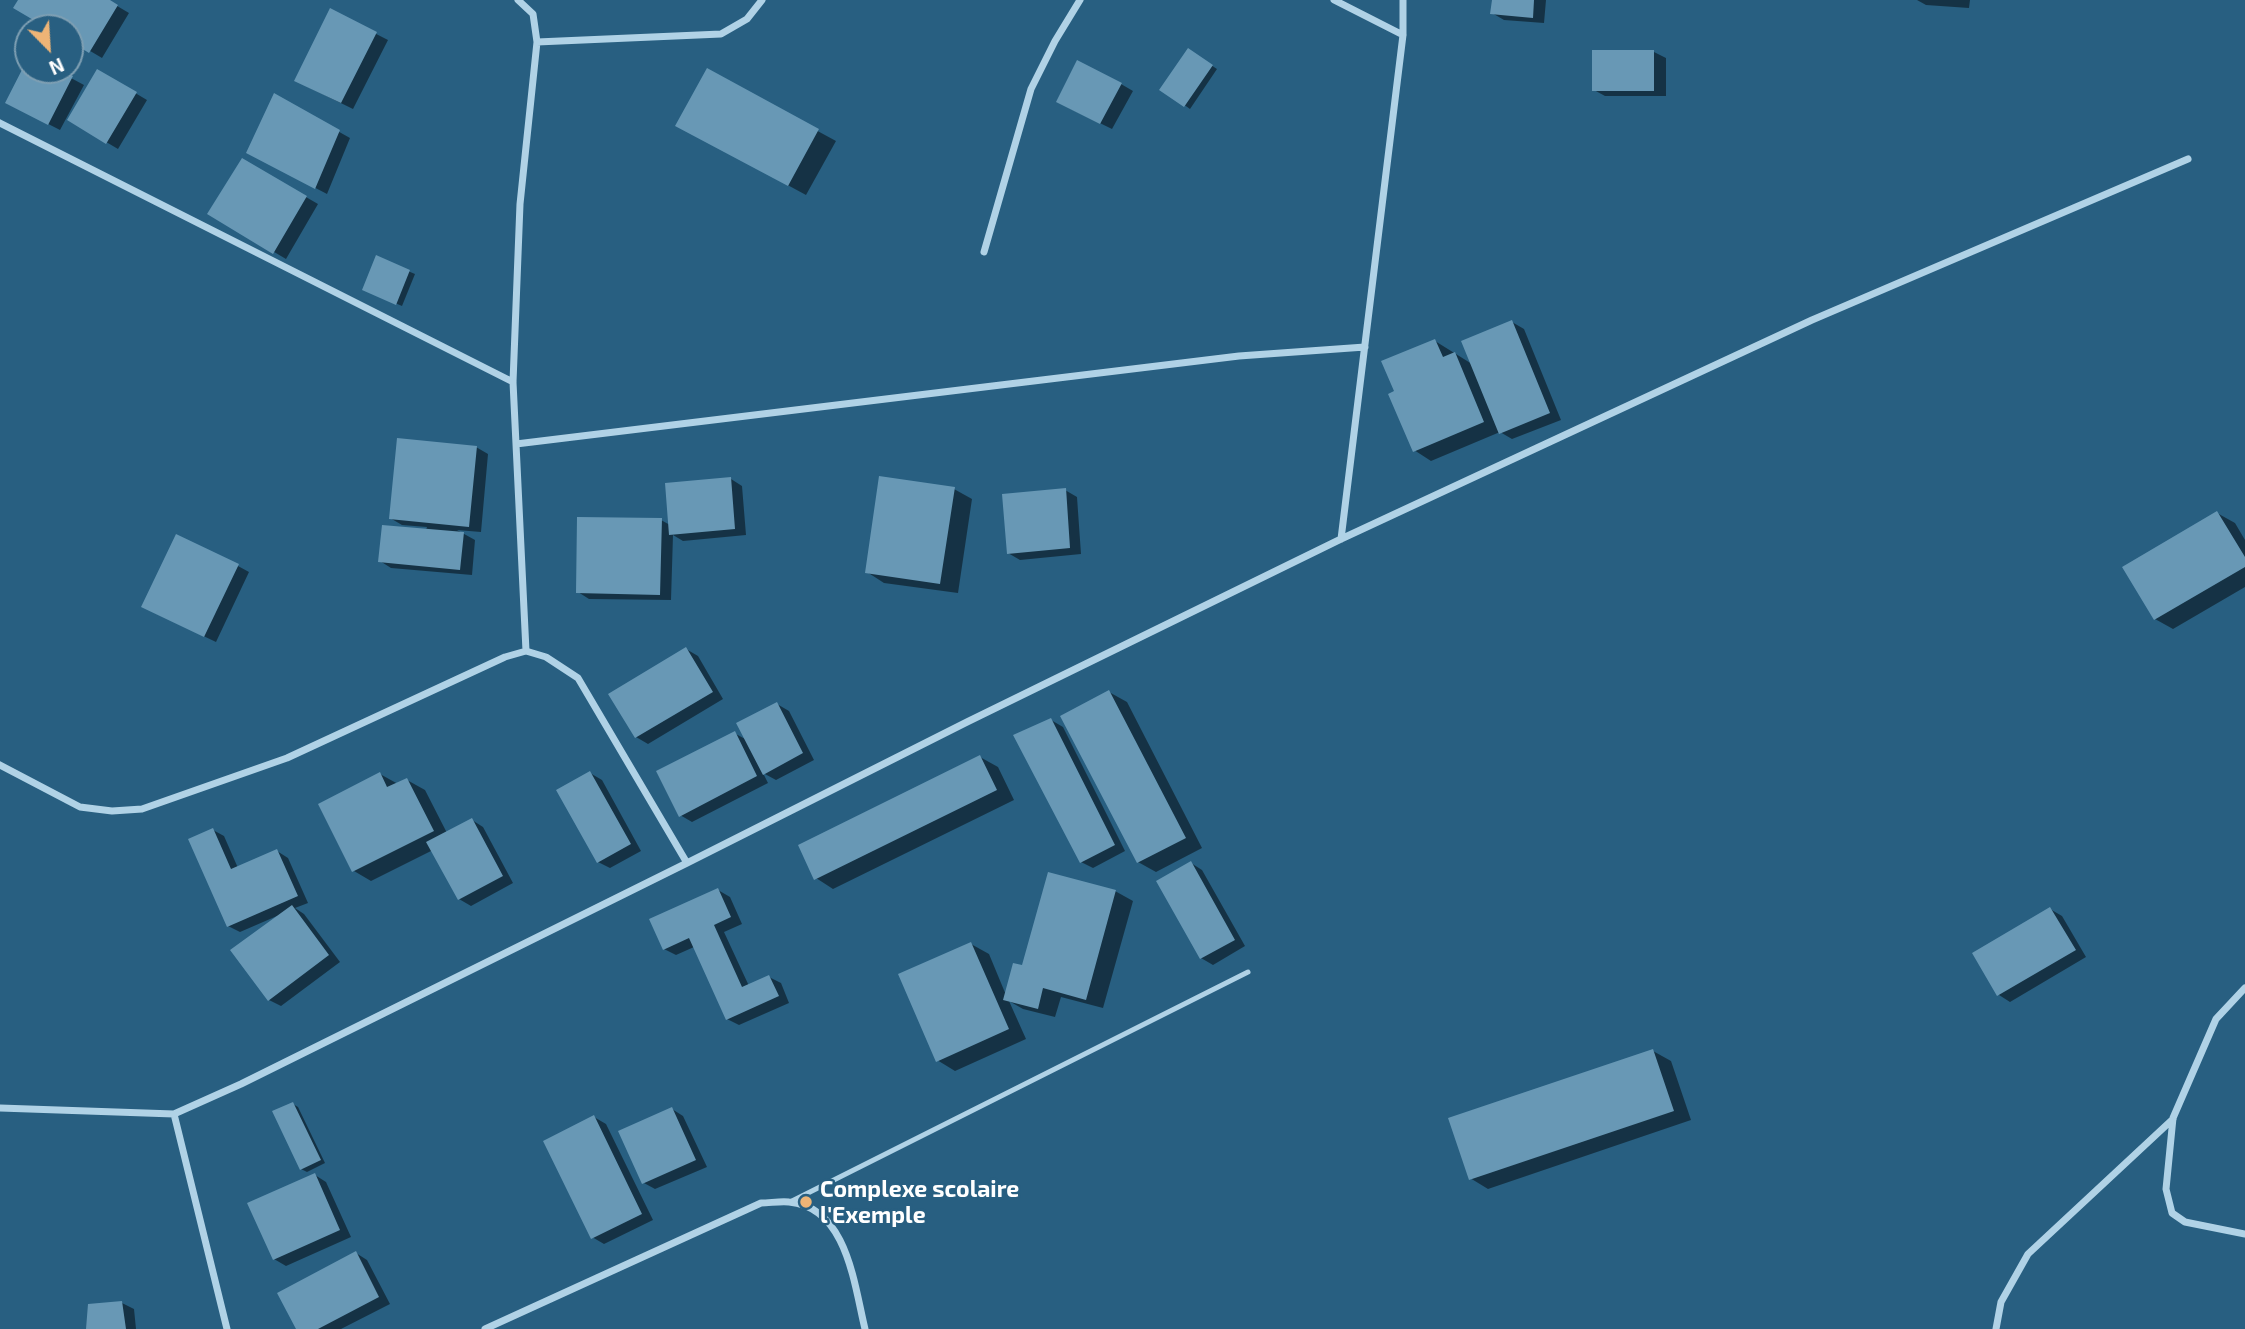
<!DOCTYPE html>
<style>
body{margin:0}
#map{position:relative;width:2245px;height:1329px;overflow:hidden;background:#285f81;font-family:"Exo 2",sans-serif}
canvas{display:block}
.north{position:absolute;left:14px;top:14px;width:70px;height:70px;box-sizing:border-box;background:#285f81;border:2px solid #7e9fb3;border-radius:50%;rotate:156deg;font-size:19px;font-weight:700;line-height:28px;text-align:center;color:#fff}
.north::after{content:'';display:block;margin:auto;width:24px;height:32px;background:#eeb476;clip-path:polygon(50% 0,100% 100%,50% 72%,0 100%)}
</style>
<div id="map">
<canvas width="2245" height="1329"></canvas>
<div class="north">N</div>
</div>
<script>
const ctx = document.querySelector('canvas').getContext('2d');
ctx.lineJoin = 'round';
function paint(path, color) { ctx.fillStyle = color; ctx.fill(path, 'evenodd'); }
function trace(path, color, width, dash) { ctx.strokeStyle = color; ctx.lineWidth = width; ctx.lineCap = dash ? 'butt' : 'round'; ctx.setLineDash(dash || []); ctx.stroke(path); }
function drawText(font, color, halo, rows, align = 'center') {
  ctx.font = font + ' "Exo 2",sans-serif'; ctx.lineWidth = 5; ctx.setLineDash([]); ctx.textBaseline = 'middle'; ctx.strokeStyle = halo; ctx.fillStyle = color; for (const [text, x, y, turn = 0] of rows) {
    ctx.save(); ctx.translate(x, y); ctx.rotate((+turn || 0) * Math.PI / 180); ctx.textAlign = isNaN(turn) ? turn : align; if (halo) ctx.strokeText(text, 0, 0); ctx.fillText(text, 0, 0); ctx.restore();
  }
}
paint(new Path2D(`
 M20,0H107L129,13L102,58L70,39V28H51Z
 M1494,0H1546L1544,23L1504,20L1492,13Z
 M1917,0H1970L1969,8L1926,5Z
 M331,11L388,40L353,109L308,87Z
 M1188,50L1217,69L1190,109L1162,89Z
 M1654,52L1666,58V96H1605L1594,90Z
 M28,62V70H56L84,85L60,130L19,109Z
 M98,71L147,100L118,149L69,120Z
 M707,71L836,141L806,195L695,135Z
 M1121,84L1133,91L1112,129L1069,108Z
 M275,96L350,138L327,194L260,159Z
 M242,160L318,204L286,259L210,214Z
 M377,258L415,274L402,306L369,292Z
 M1512,322L1524,329L1561,420L1512,439L1500,432L1431,461L1414,450L1396,392L1435,341L1472,364Z
 M476,447L488,454L481,532L457,530L475,540L472,575L391,568L380,561L426,530L427,527L402,525L390,518Z
 M731,479L742,486L746,535L683,541L673,535L671,600L589,599L578,592L661,520L670,525Z
 M954,489L972,499L958,593L884,583L867,572Z
 M1065,490L1077,497L1081,554L1020,560L1008,553Z
 M2217,513L2235,523L2245,540V587L2173,629L2155,619L2124,567Z
 M238,566L249,572L216,642L155,613Z
 M686,649L698,656L723,699L648,744L636,737Z
 M1109,692L1127,702L1202,848L1156,872L1138,862Z
 M777,704L789,711L814,760L776,780L763,773L768,783L692,822L680,815L734,733L747,740Z
 M1051,720L1063,727L1125,851L1093,868L1081,862Z
 M980,757L998,767L1014,800L833,889L816,878Z
 M590,773L602,780L641,851L610,868L598,862Z
 M380,774L398,784L407,780L425,790L447,833L472,820L483,827L513,883L471,906L459,899L433,850L371,881L354,871Z
 M213,830L224,836L238,868L277,851L288,858L308,903L295,908L304,914L340,962L281,1006L269,1000L277,916L240,932L228,926Z
 M1191,863L1202,870L1245,946L1213,965L1201,958Z
 M718,890L730,897L742,924L724,932L749,986L769,977L781,983L789,1003L739,1025L727,1019L694,947L676,955L664,949Z
 M1115,891L1133,901L1103,1008L1061,997L1055,1017L1023,1009L1009,1001L1026,1039L955,1071L937,1060L971,944L989,954L1006,995L1023,967Z
 M2050,909L2062,916L2086,957L2010,1002L1999,995L1974,954Z
 M1653,1051L1671,1061L1691,1120L1488,1189L1470,1178Z
 M293,1104L298,1107L325,1163L307,1172L301,1169Z
 M672,1109L683,1116L707,1167L655,1189L644,1183Z
 M594,1117L606,1124L653,1220L604,1244L592,1237Z
 M315,1175L326,1182L351,1237L286,1266L274,1259Z
 M356,1253L367,1260L390,1304L341,1329H298Z
 M122,1303L134,1309L136,1329H88Z`), '#0007');
paint(new Path2D(`
 M18,0H110L118,5L89,53L70,41V28H47L13,8Z
 M1492,0H1534L1533,18L1490,14Z
 M330,8L377,32L341,103L294,81Z
 M1188,48L1213,65L1184,107L1159,90Z
 M1592,50H1654V91H1592Z
 M28,58V70H60L73,76L48,125L5,103Z
 M1077,60L1122,83L1100,124L1056,102Z
 M707,68L819,129L788,186L675,126Z
 M97,69L137,92L106,144L67,120Z
 M274,93L340,130L315,189L246,153Z
 M242,158L307,196L273,254L207,214Z
 M376,255L410,270L396,305L362,290Z
 M1512,320L1550,413L1499,434L1461,341Z
 M1435,339L1443,357L1455,352L1484,422L1413,452L1388,394L1394,391L1381,361Z
 M397,438L477,446L469,527L389,519Z
 M879,476L955,487L940,584L865,573Z
 M731,477L735,529L669,535L665,483Z
 M1066,488L1070,548L1007,554L1002,494Z
 M2217,511L2245,557V567L2154,620L2122,567Z
 M577,517L662,518L660,595L576,593Z
 M382,525L464,532L460,570L378,562Z
 M176,534L239,564L204,637L141,607Z
 M686,647L713,692L635,738L608,694Z
 M1109,690L1186,838L1137,863L1060,716Z
 M777,702L803,753L763,775L736,723Z
 M1051,718L1115,845L1080,863L1013,735Z
 M735,731L757,776L679,817L656,771Z
 M980,755L997,790L814,880L798,845Z
 M590,771L631,844L597,863L556,790Z
 M380,772L387,787L407,778L434,831L352,872L318,804Z
 M472,818L503,876L458,900L426,842Z
 M213,828L231,869L277,849L298,896L227,927L188,839Z
 M1191,861L1235,940L1200,959L1156,881Z
 M1048,872L1116,890L1086,1000L1043,988L1038,1009L1003,1000L1013,963L1022,965Z
 M718,888L731,917L714,925L742,987L769,975L779,996L726,1020L689,938L663,950L649,919Z
 M292,905L329,955L268,1001L230,950Z
 M2050,907L2076,950L1997,996L1972,953Z
 M971,942L1009,1029L936,1062L898,974Z
 M1653,1049L1674,1111L1469,1180L1448,1118Z
 M293,1102L321,1160L300,1170L272,1111Z
 M672,1107L696,1160L642,1184L618,1131Z
 M594,1115L642,1214L591,1239L543,1141Z
 M315,1173L340,1230L273,1260L247,1203Z
 M356,1251L379,1297L318,1329H296L277,1293Z
 M122,1301L126,1329H86L88,1304Z`), '#6898b5');
trace(new Path2D(`
 M790,1202L1248,972`), '#b0d2e6', 5);
trace(new Path2D(`
 M518,0L533,14L537,42L520,204L513,382L526,651L546,657L578,678L687,863
 M1334,0L1403,35
 M537,42L721,34L747,19L762,0
 M0,123L513,382
 M984,252L1031,89L1055,41L1080,0
 M516,444L1239,356L1365,347
 M1341,539L1403,35V0
 M0,765L80,807L112,811L142,809L287,758L505,657L526,651
 M2245,988L2216,1019L2173,1118L2166,1189L2172,1213L2185,1222L2245,1234
 M0,1108L174,1114L241,1084L687,863L967,722L1341,539L1812,320L2188,159
 M174,1114L227,1329
 M485,1329L761,1203C770,1203 780,1201 789,1202C847,1207 854,1284 865,1329
 M1996,1329L2001,1302L2028,1254L2173,1119`), '#b0d2e6', 7);
for (const [x, y, r, color] of [
 [806,1202,7,"#eeb476"]
]) { const dot = new Path2D(); dot.arc(x, y, r, 0, 2 * Math.PI); ctx.fillStyle = color; ctx.fill(dot); trace(dot, '#285f81', 2.5); }
drawText('bold 23px', '#fff', '#285f81', [
 ["Complexe scolaire",820,1189],
 ["l'Exemple",820,1215]
], 'left');
</script>
